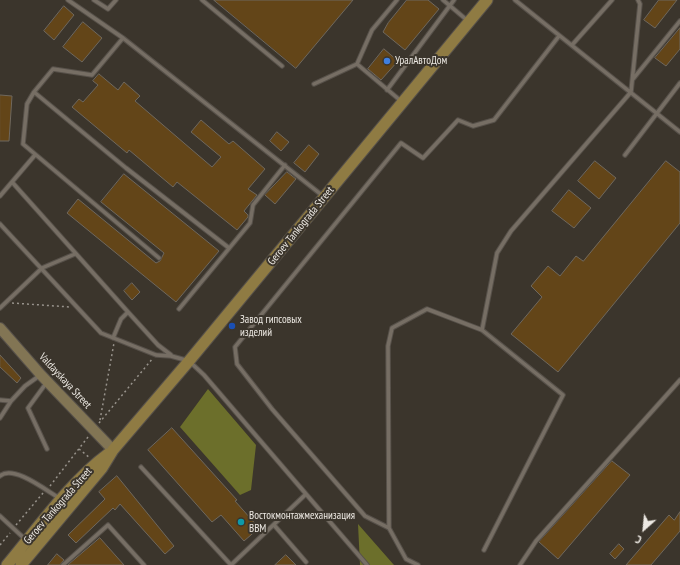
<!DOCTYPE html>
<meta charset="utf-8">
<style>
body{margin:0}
#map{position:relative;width:680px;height:565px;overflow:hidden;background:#3b352c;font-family:"PT Sans Narrow",sans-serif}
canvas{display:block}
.north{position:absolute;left:624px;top:509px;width:40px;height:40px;-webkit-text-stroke:3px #3b352c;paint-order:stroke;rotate:207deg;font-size:11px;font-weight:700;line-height:16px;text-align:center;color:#ede9e3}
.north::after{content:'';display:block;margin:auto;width:14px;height:18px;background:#ede9e3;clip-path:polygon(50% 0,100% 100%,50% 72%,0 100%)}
</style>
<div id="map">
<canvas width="680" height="565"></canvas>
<div class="north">С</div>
</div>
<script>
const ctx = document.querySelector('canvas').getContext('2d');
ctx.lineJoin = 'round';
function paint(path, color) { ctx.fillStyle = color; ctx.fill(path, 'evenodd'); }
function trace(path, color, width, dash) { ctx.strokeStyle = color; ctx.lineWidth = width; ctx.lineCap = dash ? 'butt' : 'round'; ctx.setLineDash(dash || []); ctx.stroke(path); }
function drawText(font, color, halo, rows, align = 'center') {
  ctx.font = font + ' "PT Sans Narrow",sans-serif'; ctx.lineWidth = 4; ctx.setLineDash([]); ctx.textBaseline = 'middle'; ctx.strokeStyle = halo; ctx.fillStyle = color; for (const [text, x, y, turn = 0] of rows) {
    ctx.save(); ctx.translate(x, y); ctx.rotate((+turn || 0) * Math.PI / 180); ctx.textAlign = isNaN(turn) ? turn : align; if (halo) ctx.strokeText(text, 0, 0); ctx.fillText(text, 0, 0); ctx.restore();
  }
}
paint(new Path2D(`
 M208,389L256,445L251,490L240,495L180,427Z
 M358,524L394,565H360Z`), '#6c6f2b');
const building = new Path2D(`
 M214,0H353L296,68Z
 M407,0H428L439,9L405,50L383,32L388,23Z
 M659,0H677L655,28L644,20Z
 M64,6L74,15L54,40L44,31Z
 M83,22L102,38L82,62L63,47Z
 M680,28V49L666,66L655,58Z
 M384,49L398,61L381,80L368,69Z
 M99,74L118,90L124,82L140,96L135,101L212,167L221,157L191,132L201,120L229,144L233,141L265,169L248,189L257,195L244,211L248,215V217L237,230L177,182L173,187L129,150L127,153L72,107L79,99L83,102L98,85L93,81Z
 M0,95L12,96L9,141H0Z
 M277,132L289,142L281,151L270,141Z
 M309,145L319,154L305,172L294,163Z
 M595,161L616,178L599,199L578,181Z
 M666,161L680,172V223L558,372L511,334L542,297L531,286L548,266L560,276L576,256L583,261Z
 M287,172L296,179L275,204L265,195Z
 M124,174L219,251L176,302L67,213L78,199L156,263L160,261L164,253L101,202Z
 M569,190L591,208L574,228L552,211Z
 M132,283L140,292L132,300L124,291Z
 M0,355L21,378L17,383L0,367Z
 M172,428L237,500L235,501L259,528L244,541L221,515L212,522L148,450Z
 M612,461L630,475L558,559L539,542Z
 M117,476L174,546L165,554L120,504L115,510L113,508L76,543L68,535L105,499L99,492Z
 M680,512V531L651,565H626L669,515L674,520Z
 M100,538L124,565H68L69,564Z
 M619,544L624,549L615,559L610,554Z
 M57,554L64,560L60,565H48Z
 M286,555L296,565H275Z`);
paint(building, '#634518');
trace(building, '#6f685e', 1);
const lane = new Path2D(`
 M68,0L123,38
 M94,0L108,9L116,0
 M202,0L282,66
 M443,0L468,21
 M515,0L680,132
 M572,45L612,0
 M357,64L401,101
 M633,79L680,21
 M314,84L357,64L372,30L397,0
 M387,90L454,0
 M34,92L126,168L229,248
 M625,155L680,83
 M12,182L128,312L158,345L171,355
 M0,196L35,155
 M0,224L101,333L156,355L171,356L189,361L204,375L306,494L231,565
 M159,258L23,144L27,104L34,92L53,69L92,75L123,38L323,196
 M0,308L42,268L75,254
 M179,309L250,223L253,205L285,165
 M482,330L497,253L511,231L631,92L640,4L638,0
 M113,338L121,319L128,312
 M47,382L28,408L47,449
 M0,400L11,401L25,386L39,376
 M0,418L11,401
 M141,467L231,565
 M0,476C13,464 47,491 59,498
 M306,494L367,565
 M0,516L26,540
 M274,525L306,562
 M389,528L388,346L392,328L427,309L482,330L563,395L484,550
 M63,565L108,525L144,565
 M418,565L406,559L389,528L365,516L272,409L237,364L235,347L401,143L423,158L458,120L473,126L494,120L559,36
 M520,565L536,541L680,380`);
const secondary = new Path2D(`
 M0,328L41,375L113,450`);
const primary = new Path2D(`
 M7,565C37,529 71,481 108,454
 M21,565L102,468L113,450L189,361L487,0`);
trace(lane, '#57514a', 5.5);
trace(secondary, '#57514a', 12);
trace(primary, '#57514a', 13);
trace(new Path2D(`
 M12,303L70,307
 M100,420L114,343
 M99,423L153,358
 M79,449L90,458
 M50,486L88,437
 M16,525L43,493
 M0,545L10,533`), '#98938c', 1.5, [2, 3]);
trace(lane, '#766e64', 3.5);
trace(secondary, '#827554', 10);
trace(primary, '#8f7b43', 11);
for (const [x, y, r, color] of [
 [387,61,4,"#3f7fe0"],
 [232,326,4,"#1a4fb4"],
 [241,522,4,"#0f9aa8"]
]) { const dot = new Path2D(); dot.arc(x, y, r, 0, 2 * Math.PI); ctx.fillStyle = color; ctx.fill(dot); trace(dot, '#3b352c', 1.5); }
drawText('11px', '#ede9e3', '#3b352c', [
 ["УралАвтоДом",395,61],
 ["Завод гипсовых",240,320],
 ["изделий",240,333],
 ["Востокмонтажмеханизация",249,516],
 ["ВВМ",249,529]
], 'left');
drawText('11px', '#ede9e3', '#3b352c', [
 ["Geroev Tankograda Street",301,226,-51],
 ["Valdayskaya Street",65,381,47],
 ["Geroev Tankograda Street",58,506,-49]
]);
</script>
